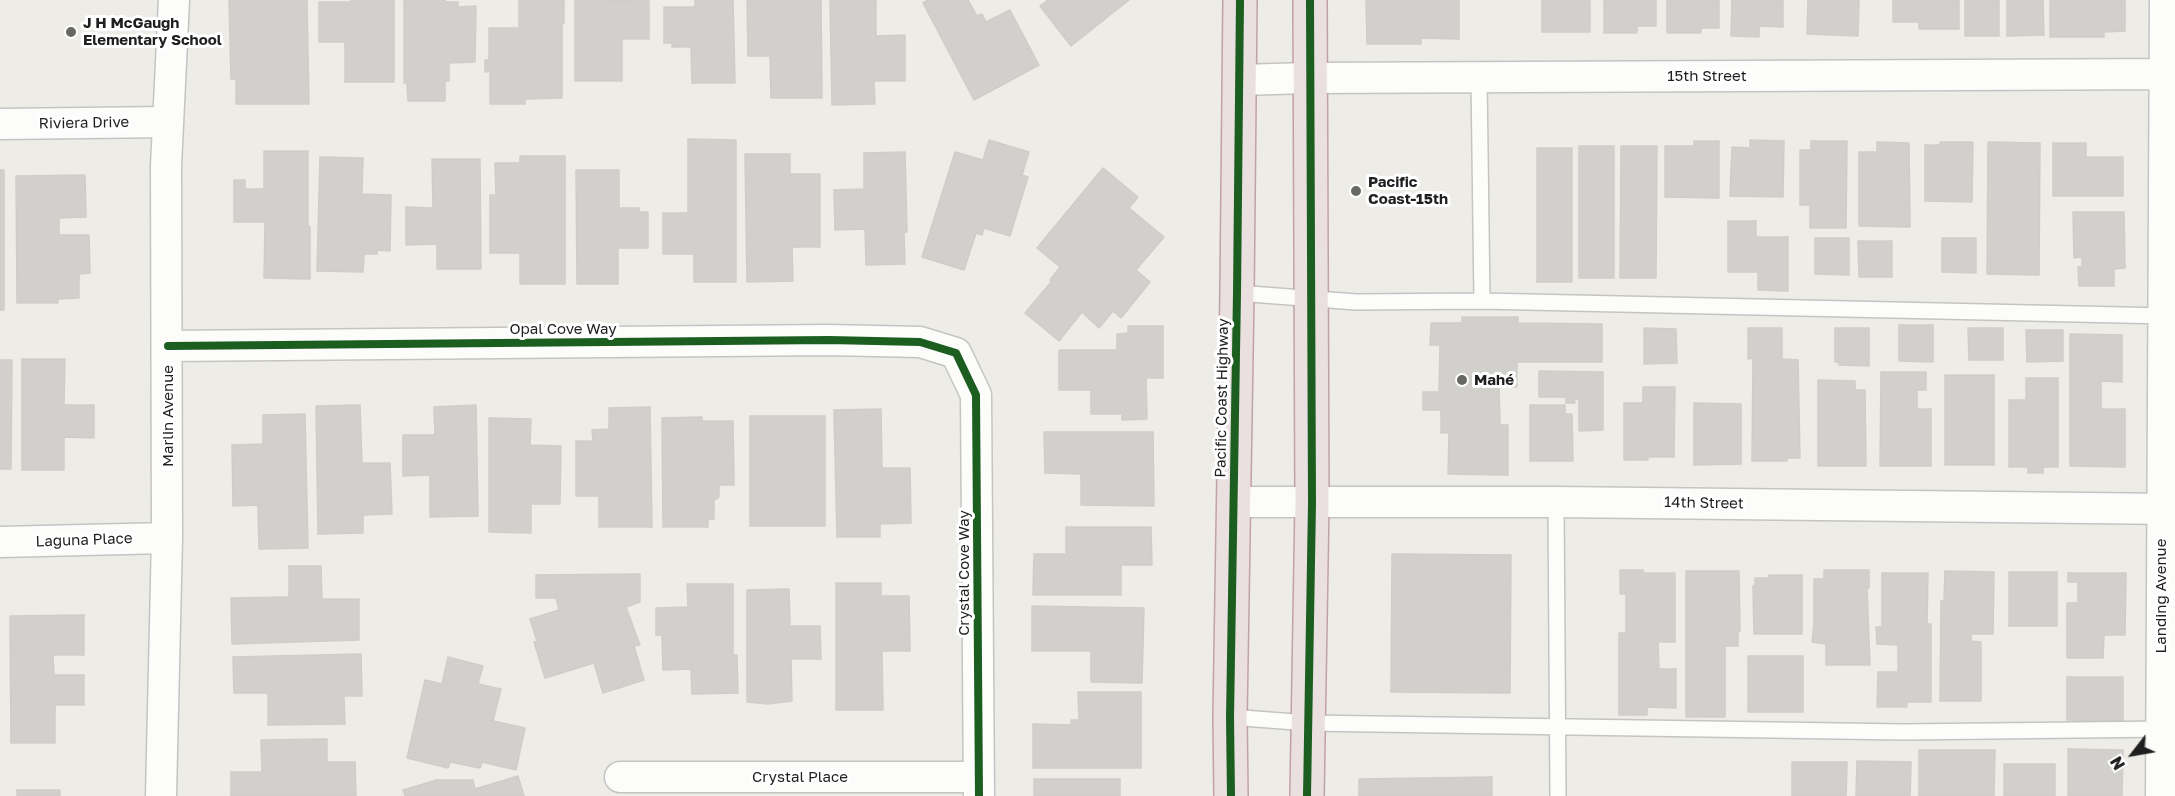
<!DOCTYPE html>
<meta charset="utf-8">
<style>
body{margin:0}
#map{position:relative;width:2175px;height:796px;overflow:hidden;background:#edece7;font-family:"Golos Text",sans-serif}
canvas{display:block}
.north{position:absolute;left:2103px;top:724px;width:60px;height:60px;-webkit-text-stroke:4px #fff;paint-order:stroke;rotate:239deg;font-size:16px;font-weight:700;line-height:24px;text-align:center;color:#1f1f1f}
.north::after{content:'';display:block;margin:auto;width:21px;height:27px;background:#1f1f1f;clip-path:polygon(50% 0,100% 100%,50% 72%,0 100%)}
</style>
<div id="map">
<canvas width="2175" height="796"></canvas>
<div class="north">N</div>
</div>
<script>
const ctx = document.querySelector('canvas').getContext('2d');
ctx.lineJoin = 'round';
function paint(path, color) { ctx.fillStyle = color; ctx.fill(path, 'evenodd'); }
function trace(path, color, width, dash) { ctx.strokeStyle = color; ctx.lineWidth = width; ctx.lineCap = dash ? 'butt' : 'round'; ctx.setLineDash(dash || []); ctx.stroke(path); }
function drawText(font, color, halo, rows, align = 'center') {
  ctx.font = font + ' "Golos Text",sans-serif'; ctx.lineWidth = 6; ctx.setLineDash([]); ctx.textBaseline = 'middle'; ctx.strokeStyle = halo; ctx.fillStyle = color; for (const [text, x, y, turn = 0] of rows) {
    ctx.save(); ctx.translate(x, y); ctx.rotate((+turn || 0) * Math.PI / 180); ctx.textAlign = isNaN(turn) ? turn : align; if (halo) ctx.strokeText(text, 0, 0); ctx.fillText(text, 0, 0); ctx.restore();
  }
}
const building = new Path2D(`
 M229,0H307L309,104H236V79H231Z
 M351,0H394V82H345V42H319V2H351Z
 M404,0H445L446,2H458V7L476,6L475,62L449,63V81H445V101H408L407,83H404Z
 M519,0H564V23L562,24V98L525,99V104H490V71L485,72V60H489V28H519Z
 M575,0L649,1V39H622V81H575Z
 M695,0H733L735,83H692L691,47H672V43H664V7H695Z
 M747,0H821L822,98H771L770,56H748Z
 M830,0H876V36L905,35V81H874L875,104L832,105Z
 M928,0H968L977,16L982,14L986,22L1010,10L1039,65L974,100L923,3Z
 M1048,0H1129L1071,46L1040,6Z
 M1366,0H1459V39L1421,38V44H1367Z
 M1542,0H1590V32H1542Z
 M1604,0H1656V26H1637V33H1604Z
 M1667,0H1719V28H1701V33H1667Z
 M1732,0H1783V27L1759,26V37L1731,36Z
 M1808,0H1859L1858,36L1807,34Z
 M1893,0H1959V29H1919V22H1893Z
 M1965,0H1999V36H1965Z
 M2007,0H2043L2044,35L2007,36Z
 M2050,0H2125V31L2104,32V37H2050Z
 M688,139L736,140V282H694V254H663V213H688Z
 M989,140L1029,152L1022,175L1028,177L1010,236L984,228L982,235L976,233L964,270L922,257L955,152L983,160Z
 M1750,140L1784,141L1783,197L1730,196L1732,147L1750,148Z
 M1694,141H1719V198L1665,197V146H1694Z
 M1811,141H1847L1846,228H1810V205H1800V150H1811Z
 M1877,142L1909,143L1910,227L1859,226V152H1877Z
 M1940,142H1973L1972,202L1925,201V145H1940Z
 M1988,142L2040,143L2039,275L1987,274Z
 M2053,143H2086V157H2123V196H2053Z
 M1579,146H1614V278H1579Z
 M1621,146H1657L1656,278H1620Z
 M1537,148H1572V282H1537Z
 M264,151H308V226L310,227V279L264,278L265,222H234V180H245V189H264Z
 M905,152L907,232H904L905,264L866,265L865,229L835,230L834,190L864,189V153Z
 M745,154H790V174H820V247H792L793,281L747,282Z
 M520,156H565V284H520V253H490V195H496L495,163H520Z
 M320,157L363,158L362,194L391,195L390,251L377,250V254H364L363,272L317,271Z
 M432,159H480L481,269H437V244L406,245V207L433,208Z
 M1103,168L1138,197L1129,208L1164,237L1136,270L1150,282L1121,318L1113,311L1099,328L1082,312L1059,341L1025,313L1051,282L1050,280L1060,267L1037,248Z
 M0,170H4V310H0Z
 M576,170H619V208H639V212H648V248H618V284H577Z
 M85,175L86,217L59,218V235H89L90,273L79,274V298L58,299V303H17L16,176Z
 M2073,212H2124L2125,268L2114,269V286H2079L2078,267H2082V257L2074,258Z
 M1728,221H1756V237H1788V291L1758,290V272H1728Z
 M1815,238H1849V275L1815,274Z
 M1942,238H1976V273L1942,272Z
 M1858,241H1892V277H1859Z
 M1462,317H1518V323L1602,324V362H1517V387H1499L1500,425H1508V475L1448,474L1449,433H1441V410H1423V392H1439L1440,345H1430L1431,323H1462Z
 M1899,325H1933V362L1899,361Z
 M1128,326H1163V378H1146L1147,419L1122,420V414H1091V390H1059V350H1117V334L1128,333Z
 M1644,328L1676,329L1677,363L1644,364Z
 M1748,328H1782V359L1798,360L1800,458H1787V461H1752L1753,358L1748,359Z
 M1835,328H1869V366L1839,365V362H1835Z
 M1968,328H2003V360H1969Z
 M2026,330H2063V361L2027,362Z
 M2070,334L2122,335V382L2101,381V409H2125V467L2070,466Z
 M22,359H65L64,405H94V438L64,437V470H22Z
 M0,360H12L11,469H0Z
 M1539,371L1603,372V430L1579,431V399H1574L1575,403H1566V397H1539Z
 M1881,372H1926V390H1917V409H1931V466H1880Z
 M1945,375H1994V465H1945Z
 M2026,378H2058V467H2043V473H2028V467H2009V400H2026Z
 M1818,380L1855,381V390H1865L1866,466H1818Z
 M1643,387H1675L1674,457H1648V460H1624V403H1643Z
 M1694,403L1741,404V464L1694,465Z
 M360,405L362,463H390L392,514L363,515V533L318,534L316,406Z
 M476,405L478,516L430,517V475L403,476V435H435L434,407Z
 M1530,405H1565V414H1572L1573,461H1530Z
 M650,407L652,527H599V496H576V441H593L592,430L609,429V408Z
 M881,409L882,468H910L911,523L880,524V537H837L834,410Z
 M305,414L308,548L259,549L258,505L233,506L232,445L263,444V415Z
 M750,416H825V526H750Z
 M702,417V421H733L734,485H719V497L714,500V519H708V527H663L662,418Z
 M489,418L531,419L530,445L561,446L560,504H531V533L489,532Z
 M1044,432H1153L1154,506L1081,505V474L1045,473Z
 M1066,527H1151L1152,565H1121V595H1033L1034,554H1066Z
 M1392,554L1511,555L1510,693L1391,692Z
 M289,566H321L322,599H359V640L232,644L231,598L289,597Z
 M1620,570H1643V573H1675V642H1658L1659,669H1676V708L1647,707V715H1619V633H1626V594H1620Z
 M1824,570H1869V588H1867L1870,665H1826V644L1812,642L1814,622V579H1824Z
 M1686,571H1739L1740,631H1738V646H1725V717H1686Z
 M1945,571L1994,572L1993,634H1971V641L1981,642V701H1940L1941,601H1944Z
 M2009,572H2057V626H2009Z
 M1882,573H1928L1927,624H1931V702H1907V707H1877L1878,672H1898V645L1877,644L1876,627H1882Z
 M2068,573H2126L2125,635H2104L2103,658H2067V603H2078V582H2068Z
 M640,574V602L626,607L640,645L634,646L644,680L603,693L594,663L545,678L534,642L537,641L530,619L559,610L556,598H536V575Z
 M1769,575H1802V634H1754L1753,586H1755V578H1769Z
 M836,583H881V596H909L910,651H882L883,710H836Z
 M687,584H733V655H737L738,693L692,694L691,669L663,670L662,635H656V608L688,607Z
 M789,589L790,626H820L821,659H791L792,701L768,704L747,702V590Z
 M1032,606L1144,608L1142,683L1091,682V651H1032Z
 M84,615V655H53L54,675H84V705H55V743H11L10,616Z
 M361,654L362,696H344L345,724L268,725V693H234L233,657Z
 M1748,656H1803V712H1748Z
 M448,657L483,666L478,684L501,689L493,721L525,728L516,770L482,762L480,768L450,762L448,768L407,758L425,680L442,684Z
 M2067,677H2123V721L2067,720Z
 M1078,692H1141V768H1033V724L1071,725V720H1079Z
 M327,739V762H355L356,796H231V772H262L261,740Z
 M2068,749L2123,750L2122,796H2068Z
 M1919,750H1995L1994,796H1919Z
 M1857,761L1911,762L1910,796H1856Z
 M1792,762H1847L1846,796H1792Z
 M2004,764H2055V796H2004Z
 M518,776L524,796H405L403,790L437,780H473L475,789Z
 M1492,777V796H1359V779Z
 M1034,779H1120V796H1034Z
 M17,790H60V796H17Z`);
paint(building, '#d2d0cd');
trace(building, '#d0cdc9', 1.5);
const lane = new Path2D(`
 M1479,77L1482,301
 M1237,293L1356,302L1482,301L2167,316
 M1556,502L1558,796
 M1230,717L1308,723L1904,732L2165,729`);
const street = new Path2D(`
 M1239,80L1309,78L2175,74
 M0,124L168,122
 M168,346L829,340L920,342L956,353L976,395L979,796
 M1233,502H1556L2175,509
 M0,542L167,538
 M620,777H979
 M161,796L167,538L166,166L174,0
 M2161,796L2165,0`);
const highway = new Path2D(`
 M1231,796L1230,717L1237,293L1240,0
 M1307,796L1312,503L1310,0`);
trace(lane, '#c4c4c2', 18);
trace(street, '#c4c4c2', 33);
trace(highway, '#c1a1a7', 36);
trace(lane, '#fcfcfb', 15);
trace(street, '#fcfcfb', 30);
trace(highway, '#eae0e0', 33);
trace(new Path2D(`
 M168,346L829,340L920,342L956,353L976,395L979,796
 M1231,796L1230,717L1237,293L1240,0
 M1307,796L1312,503L1310,0`), '#1b5e20', 8);
for (const [x, y, r, color] of [
 [71,32,6,"#676765"],
 [1356,191,6,"#676765"],
 [1462,380,6,"#676765"]
]) { const dot = new Path2D(); dot.arc(x, y, r, 0, 2 * Math.PI); ctx.fillStyle = color; ctx.fill(dot); trace(dot, '#fff', 2); }
drawText('bold 15px', '#1f1f1f', '#fff', [
 ["J H McGaugh",83,23],
 ["Elementary School",83,40],
 ["Pacific",1368,182],
 ["Coast-15th",1368,199],
 ["Mahé",1474,380]
], 'left');
drawText('15px', '#1f1f1f', '#fff', [
 ["15th Street",1707,76],
 ["Riviera Drive",84,123,-1],
 ["Opal Cove Way",563,329],
 ["Pacific Coast Highway",1222,398,-89],
 ["Marlin Avenue",168,416,-90],
 ["14th Street",1704,503,1],
 ["Laguna Place",84,540,-2],
 ["Crystal Cove Way",964,573,-90],
 ["Landing Avenue",2161,596,-90],
 ["Crystal Place",800,777]
]);
</script>
